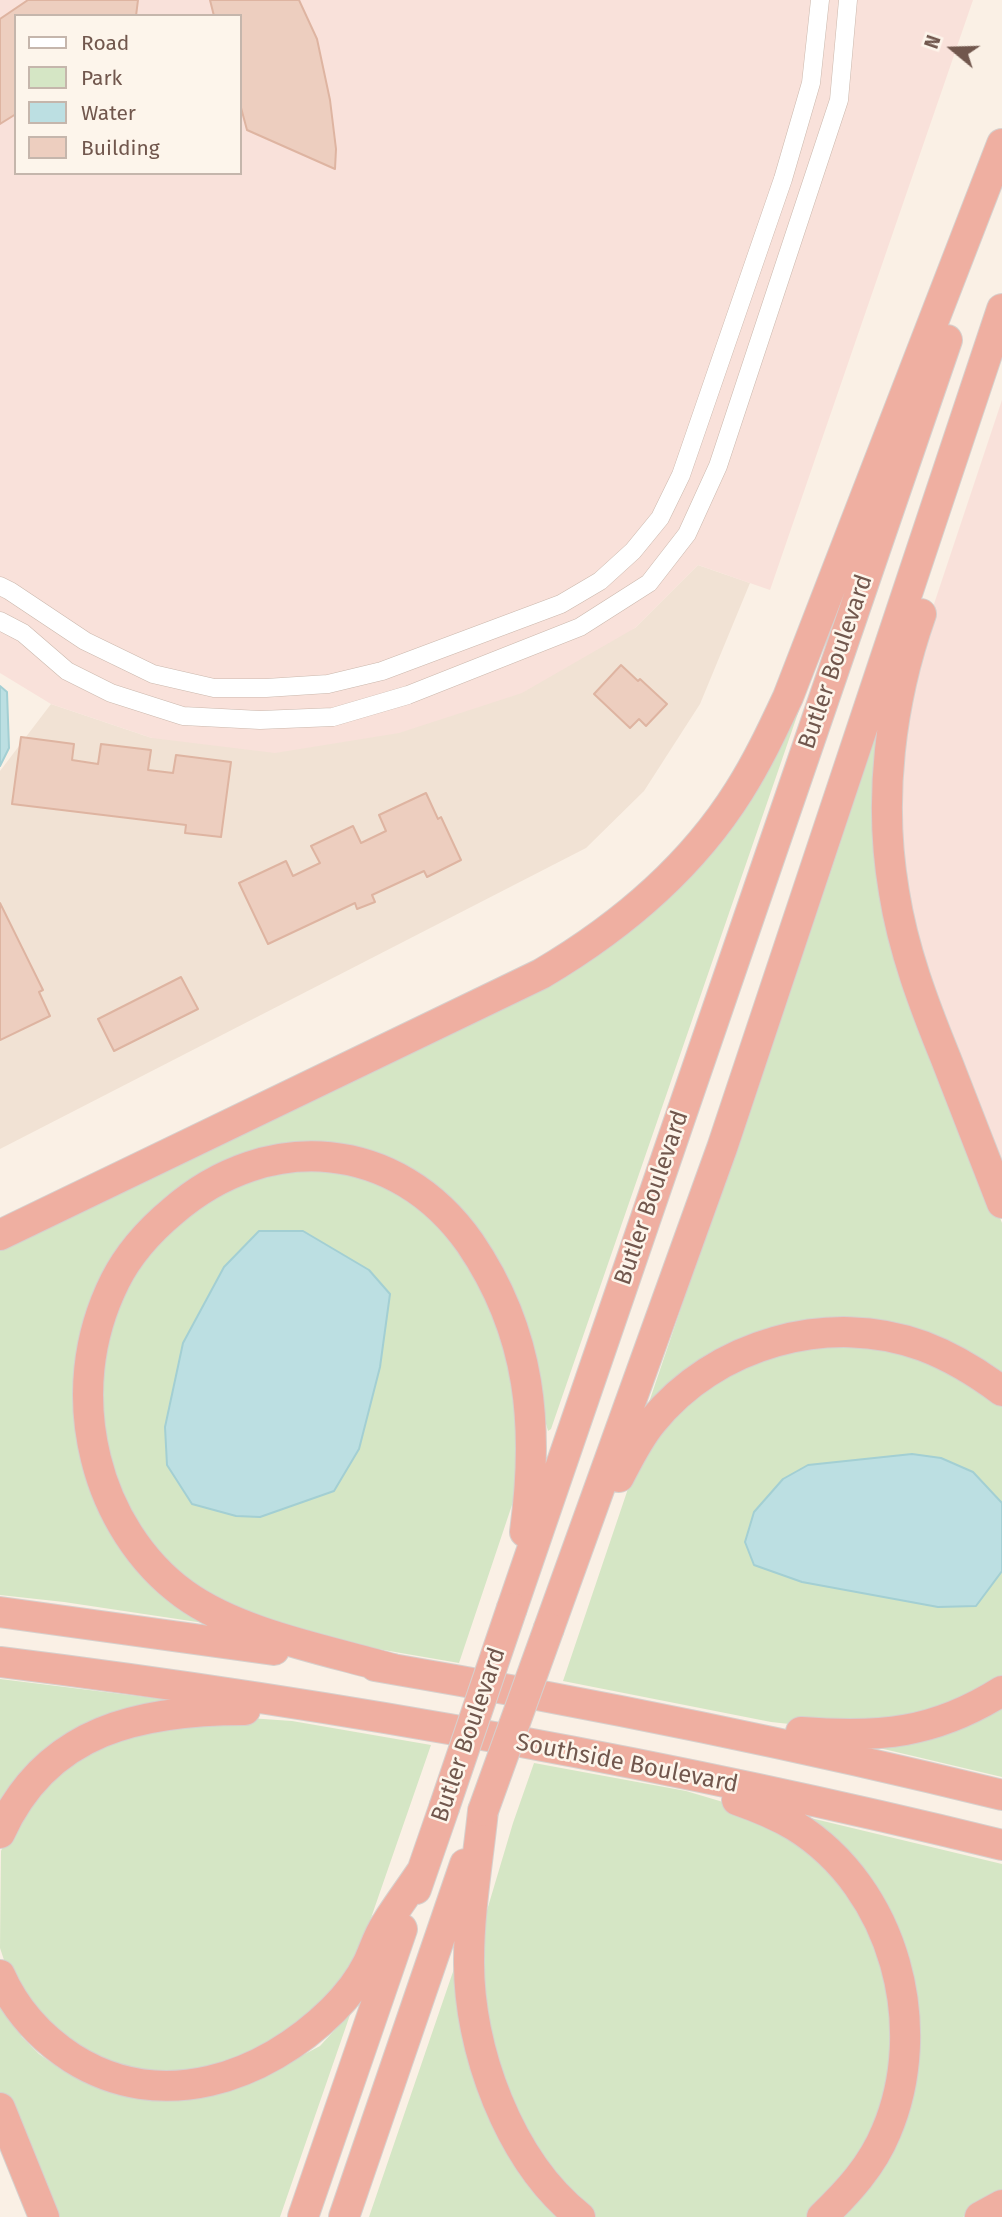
<!DOCTYPE html>
<style>
body{margin:0}
#map{position:relative;width:1002px;height:2217px;overflow:hidden;background:#faf0e5;font-family:"Fira Sans",sans-serif}
canvas{display:block}
.legend{position:absolute;left:14px;top:14px;width:228px;height:161px;box-sizing:border-box;background:#fdf5eb;border:2px solid #c5b6ac;margin:0;padding:9px 12px;list-style:none;font-size:21px;color:#71574d}
.legend li{display:flex;align-items:center;gap:14px;height:35px}
.legend b{width:35px;border:2px solid #c5b6ac}
.north{position:absolute;left:918px;top:14px;width:70px;height:70px;-webkit-text-stroke:5px #fdf5eb;paint-order:stroke;rotate:289deg;font-size:19px;font-weight:700;line-height:28px;text-align:center;color:#71574d}
.north::after{content:'';display:block;margin:auto;width:24px;height:32px;background:#71574d;clip-path:polygon(50% 0,100% 100%,50% 72%,0 100%)}
</style>
<div id="map">
<canvas width="1002" height="2217"></canvas>
<ul class="legend">
<li><b style="height:9px;background:#fff"></b>Road</li>
<li><b style="height:19px;background:#d5e6c5"></b>Park</li>
<li><b style="height:19px;background:#bcdfe2"></b>Water</li>
<li><b style="height:19px;background:#edcebf"></b>Building</li>
</ul>
<div class="north">N</div>
</div>
<script>
const ctx = document.querySelector('canvas').getContext('2d');
ctx.lineJoin = 'round';
function paint(path, color) { ctx.fillStyle = color; ctx.fill(path, 'evenodd'); }
function trace(path, color, width, dash) { ctx.strokeStyle = color; ctx.lineWidth = width; ctx.lineCap = dash ? 'butt' : 'round'; ctx.setLineDash(dash || []); ctx.stroke(path); }
function drawText(font, color, halo, rows, align = 'center') {
  ctx.font = font + ' "Fira Sans",sans-serif'; ctx.lineWidth = 5; ctx.setLineDash([]); ctx.textBaseline = 'middle'; ctx.strokeStyle = halo; ctx.fillStyle = color; for (const [text, x, y, turn = 0] of rows) {
    ctx.save(); ctx.translate(x, y); ctx.rotate((+turn || 0) * Math.PI / 180); ctx.textAlign = isNaN(turn) ? turn : align; if (halo) ctx.strokeText(text, 0, 0); ctx.fillText(text, 0, 0); ctx.restore();
  }
}
paint(new Path2D(`
 M698,565L750,583L700,704L644,791L586,848L0,1149V771L51,704L152,738L635,628Z`), '#f1e2d4');
paint(new Path2D(`
 M0,0H973L770,590L698,565L635,628L522,693L399,733L275,753L152,738L51,704L0,673ZM16,16H240V173H16Z
 M1002,400V1182L929,996L893,832L914,664Z`), '#f9e1da');
paint(new Path2D(`
 M806,690L551,1429L548,1431L530,1366L422,1188L272,1154L116,1268L87,1459L204,1623L64,1602L0,1595V1245L630,923Z
 M875,737L880,741L908,980L1002,1223V1373L989,1363L957,1346L831,1320L646,1411Z
 M324,1166L406,1194L458,1246L503,1328L522,1432L515,1496L459,1663L308,1637L246,1619L163,1566L124,1517L94,1415L102,1335L150,1246L223,1186Z
 M847,1341L922,1356L992,1398L1002,1406V1503L973,1472L912,1454L867,1459L754,1565L802,1582L938,1607L976,1606L1002,1571V1682L930,1716L808,1726L771,1722L563,1681L635,1468L648,1443L694,1394L763,1357Z
 M0,1679L170,1700L0,1812Z
 M1002,1701V1777L875,1747Z
 M249,1718L292,1721L431,1745L363,1941L353,1966L317,2011L246,2057L187,2072L138,2071L83,2052L45,2022L6,1966L0,1948L1,1851L13,1825L45,1780L127,1733Z
 M534,1763L686,1791L723,1802L789,1831L861,1904L900,2016L875,2138L812,2217H593L527,2142L485,2027L482,1927L513,1823Z
 M798,1815L1002,1864V2194L963,2217H834L878,2163L910,1977Z
 M456,1963L457,2003L467,2051L569,2217H369Z
 M0,2006L22,2037L39,2054L63,2071L90,2085L119,2094L150,2098L290,2062L320,2046L351,2012L280,2217H52L0,2092Z`), '#d5e6c5');
const water = new Path2D(`
 M0,686L7,692L9,748L0,766Z
 M259,1231H303L369,1270L390,1294L380,1367L359,1449L334,1491L260,1517L236,1516L192,1504L167,1465L165,1427L183,1343L224,1267Z
 M912,1454L941,1458L973,1472L1002,1503V1571L976,1606L938,1607L802,1582L754,1565L745,1542L754,1512L783,1479L808,1465Z`);
paint(water, '#bcdfe2');
trace(water, '#a3cfd3', 2);
const building = new Path2D(`
 M28,0H138L136,16H16V114L0,124V19Z
 M210,0H299L317,39L330,100L336,149L335,169L247,130L240,104V16H214Z
 M621,665L638,681L640,679L667,704L646,726L639,719L630,728L594,694Z
 M21,737L74,744L72,760L98,764L101,744L151,750L148,770L173,773L176,755L231,762L221,837L185,833L186,825L12,804Z
 M426,793L438,819L441,817L461,860L427,877L424,871L372,895L375,902L357,909L355,903L268,944L239,883L286,861L293,876L320,863L311,846L353,826L361,843L386,831L379,815Z
 M0,903L43,990L39,992L50,1016L0,1040Z
 M181,977L198,1009L114,1051L98,1019Z`);
paint(building, '#edcebf');
trace(building, '#deb4a1', 2);
const street = new Path2D(`
 M0,586L10,591L85,641L153,674L214,688H266L328,684L382,671L561,604L600,581L633,551L660,518L681,475L783,179L811,83L820,0
 M0,621L23,633L67,671L111,693L183,716L260,720L333,717L408,695L580,627L649,583L687,534L718,466L839,100L848,0`);
const highway = new Path2D(`
 M921,614C890,702 878,800 894,892C903,950 924,1005 946,1059C965,1107 983,1155 1002,1203
 M0,1235L541,974C619,928 690,869 739,791C758,761 773,729 788,697L1002,144
 M619,1477C629,1458 638,1439 652,1422C714,1344 829,1311 923,1346C952,1357 978,1373 1002,1391
 M512,1608L947,340
 M0,1612L274,1650
 M549,1628L722,1148L1002,309
 M0,1662C337,1704 672,1764 1002,1845
 M375,1666C586,1702 795,1744 1002,1795
 M393,1669C327,1650 239,1634 184,1594C140,1562 109,1512 96,1459C81,1399 87,1337 115,1281C129,1253 149,1231 173,1211C268,1129 397,1139 470,1243C532,1334 539,1427 525,1532
 M801,1732C879,1738 934,1734 1002,1691
 M737,1800C757,1807 777,1815 795,1826C895,1888 931,2027 886,2132C872,2166 848,2192 822,2217
 M483,1811C478,1860 469,1910 469,1960C468,2048 509,2161 580,2217
 M0,1833C47,1729 141,1710 245,1710
 M416,1889L444,1808
 M0,1975C15,2009 40,2037 72,2058C161,2114 263,2079 333,2010C347,1996 359,1981 368,1963C374,1950 378,1936 386,1924C397,1906 410,1889 422,1871
 M0,2108L44,2217
 M303,2217L402,1929
 M344,2217L465,1864
 M980,2217L1002,2205`);
trace(street, '#cbb8ad', 19);
trace(highway, '#d7d0cd', 32);
trace(street, '#fff', 18);
trace(highway, '#efafa1', 30);
const highwayBridge = new Path2D(`
 M444,1808L512,1608
 M483,1811L549,1628`);
trace(highwayBridge, '#d7d0cd', 32, []);
trace(highwayBridge, '#efafa1', 30);
drawText('24px', '#71574d', '#fdf5eb', [
 ["Butler Boulevard",836,662,-71],
 ["Butler Boulevard",652,1198,-71],
 ["Butler Boulevard",469,1735,-71],
 ["Southside Boulevard",627,1764,11]
]);
</script>
